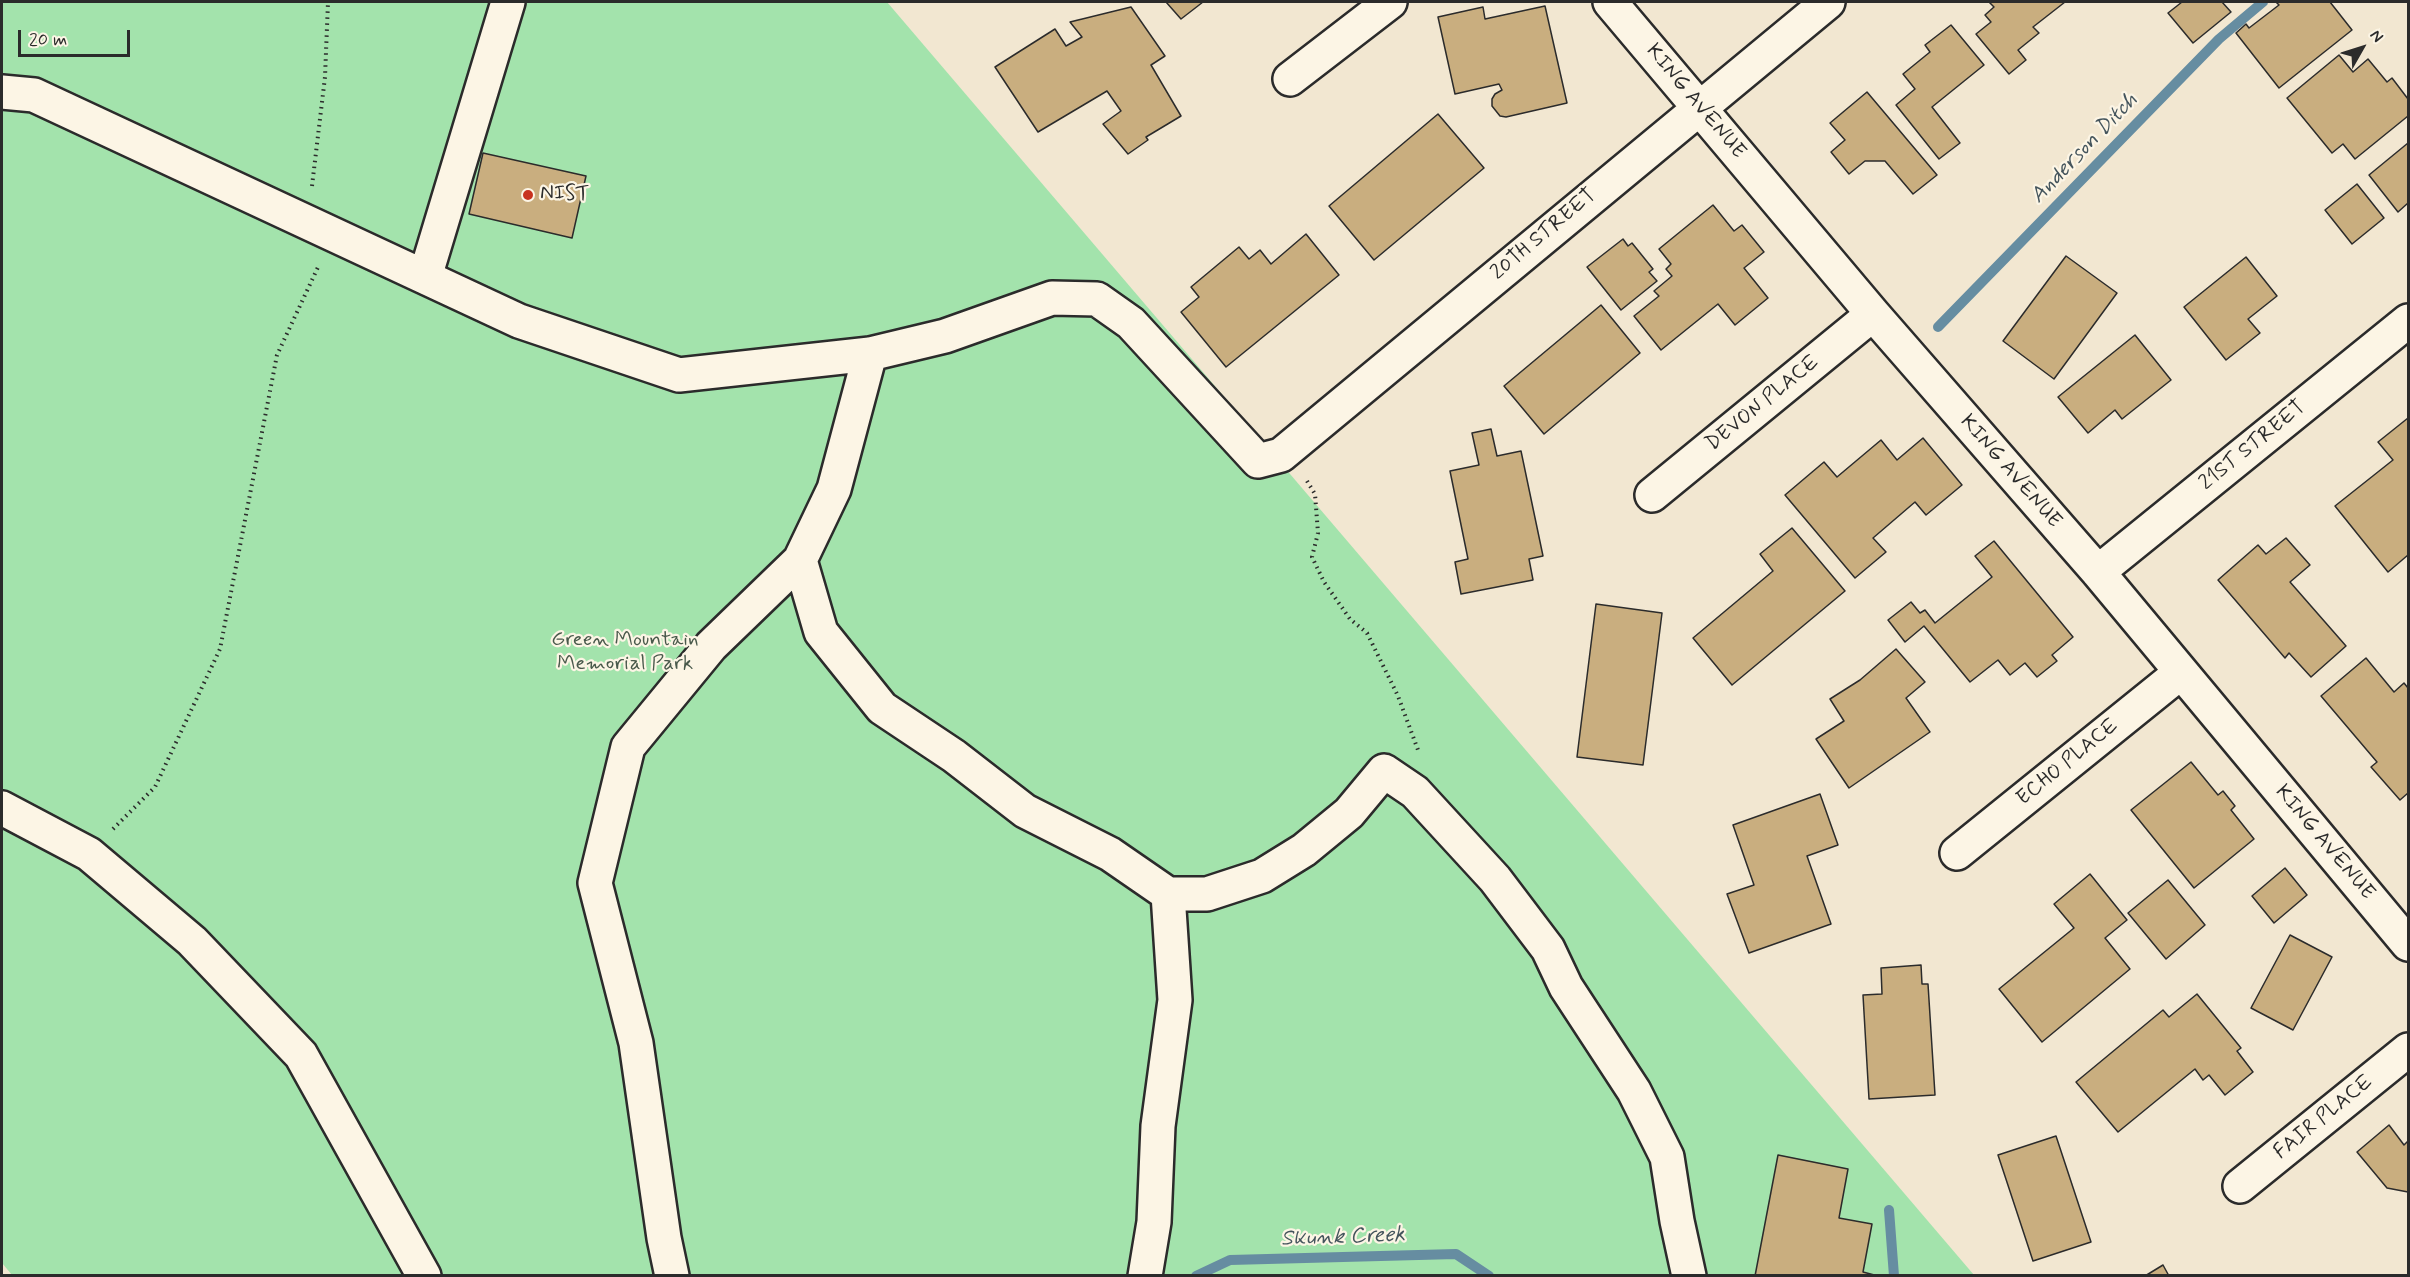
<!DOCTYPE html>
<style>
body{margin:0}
#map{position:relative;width:2410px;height:1277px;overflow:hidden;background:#f2e7d1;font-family:Mynerve,sans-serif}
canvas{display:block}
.frame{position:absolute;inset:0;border:3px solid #2b2b2b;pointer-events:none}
.north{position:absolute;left:2332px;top:18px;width:60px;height:60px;-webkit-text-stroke:4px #fcf5e5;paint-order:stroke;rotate:51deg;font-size:16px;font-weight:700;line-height:24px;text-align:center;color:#2b2b2b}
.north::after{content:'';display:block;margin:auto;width:21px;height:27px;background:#2b2b2b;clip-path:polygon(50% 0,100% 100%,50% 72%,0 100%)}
.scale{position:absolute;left:18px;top:30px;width:112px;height:27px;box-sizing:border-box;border:3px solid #2b2b2b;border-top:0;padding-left:8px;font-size:18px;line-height:21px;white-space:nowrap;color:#2b2b2b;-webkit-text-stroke:4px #fcf5e5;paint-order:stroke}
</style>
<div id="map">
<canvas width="2410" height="1277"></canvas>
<div class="frame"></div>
<div class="north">N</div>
<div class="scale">20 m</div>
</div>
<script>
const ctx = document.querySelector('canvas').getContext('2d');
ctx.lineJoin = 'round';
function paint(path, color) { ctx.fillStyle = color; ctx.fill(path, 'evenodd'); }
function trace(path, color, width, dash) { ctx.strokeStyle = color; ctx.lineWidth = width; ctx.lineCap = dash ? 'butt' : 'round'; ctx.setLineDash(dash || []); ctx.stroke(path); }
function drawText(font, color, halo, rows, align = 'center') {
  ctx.font = font + ' Mynerve,sans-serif'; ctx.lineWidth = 4.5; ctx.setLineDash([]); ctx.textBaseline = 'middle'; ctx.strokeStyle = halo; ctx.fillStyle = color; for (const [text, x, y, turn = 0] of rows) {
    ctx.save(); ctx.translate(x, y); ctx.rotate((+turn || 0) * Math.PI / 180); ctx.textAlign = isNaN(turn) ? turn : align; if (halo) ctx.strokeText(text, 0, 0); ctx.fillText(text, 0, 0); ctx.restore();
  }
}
paint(new Path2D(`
 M2,2H887L1974,1275H12L2,1263Z`), '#a3e3ac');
trace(new Path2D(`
 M1938,327L2219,39L2263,2
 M1889,1210L1894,1276
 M1196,1276L1230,1260L1456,1254L1489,1276`), '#668da1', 10);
const building = new Path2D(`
 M1166,2H1203L1181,19Z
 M1989,2H2065L2033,27L2039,33L2018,50L2026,60L2009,74L1976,34L1991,22L1985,15L1994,7Z
 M2182,2H2222L2231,12L2193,43L2168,13Z
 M2276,2H2330L2352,30L2279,88L2236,33L2246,24L2249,28L2279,5Z
 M1545,6L1567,103L1506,117L1500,116L1492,106V99L1495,94L1502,90L1499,84L1455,94L1438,17L1483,7L1485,19Z
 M1131,7L1165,56L1151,65L1181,116L1146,137L1148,140L1128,154L1103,124L1121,111L1107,91L1038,132L995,67L1055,29L1066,46L1082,37L1070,22Z
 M1951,25L1984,65L1932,107L1960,143L1939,159L1896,105L1915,89L1903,74L1930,52L1925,45Z
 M2339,55L2353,72L2368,59L2387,82L2392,78L2408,99V116L2355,159L2343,144L2332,153L2287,98Z
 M1867,92L1937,175L1913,194L1885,161H1865L1849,174L1831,152L1845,140L1830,123Z
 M1438,114L1484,168L1374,260L1329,206Z
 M2408,143V203L2398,212L2369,175Z
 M483,153L586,176L572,238L469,214Z
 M2357,184L2384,218L2352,244L2325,210Z
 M1713,205L1734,231L1742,225L1764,252L1744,268L1768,298L1735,325L1718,304L1661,350L1634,316L1659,296L1654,291L1672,276L1666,269L1671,264L1659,249Z
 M1306,234L1339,275L1226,367L1181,312L1199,297L1191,287L1239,247L1249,259L1260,250L1271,264Z
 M1623,239L1628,246L1632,243L1653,269L1649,272L1657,281L1621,310L1587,267Z
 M2066,256L2117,293L2054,379L2003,341Z
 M2246,257L2277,296L2248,319L2260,333L2226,360L2184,307Z
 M1601,305L1640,353L1544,434L1504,386Z
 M2135,335L2171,380L2122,419L2115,410L2088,433L2058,397Z
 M2408,418V555L2388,572L2335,506L2393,460L2378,442Z
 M1491,429L1497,456L1521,451L1543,556L1529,559L1533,580L1461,594L1455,562L1468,559L1450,471L1479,465L1472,433Z
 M1923,438L1962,485L1926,515L1915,502L1873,538L1886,552L1855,578L1785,495L1824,462L1837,477L1881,440L1897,460Z
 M1792,528L1845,591L1732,685L1693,638L1773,571L1760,554Z
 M2286,538L2310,565L2290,582L2346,646L2311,677L2289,653L2285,658L2218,580L2258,545L2266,554Z
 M1994,541L2073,637L2052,655L2057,661L2037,677L2025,663L2010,675L1998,660L1970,682L1924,626L1905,642L1888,620L1911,602L1920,613L1925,610L1935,623L1992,577L1975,556Z
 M1596,604L1662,613L1643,765L1577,757Z
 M1896,649L1925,682L1906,698L1930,732L1849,788L1816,739L1844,721L1830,699L1860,680Z
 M2366,658L2394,692L2404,683L2408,688V793L2400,800L2371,767L2377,762L2321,696Z
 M2191,762L2218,795L2223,791L2235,806L2231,810L2254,839L2194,888L2131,810Z
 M1820,794L1838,845L1807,856L1831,924L1749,953L1727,894L1754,885L1733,825Z
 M2285,868L2307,895L2274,923L2252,896Z
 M2090,874L2127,920L2105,938L2130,969L2042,1042L1999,989L2074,928L2054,904Z
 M2168,880L2205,925L2166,959L2128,913Z
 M2290,935L2332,957L2293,1030L2251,1008Z
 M1921,965L1922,984H1928L1935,1095L1869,1099L1863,995L1882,994L1881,968Z
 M2197,994L2241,1048L2237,1051L2253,1072L2225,1095L2209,1075L2203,1080L2195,1069L2118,1132L2076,1082L2163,1010L2169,1017Z
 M2389,1125L2404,1145L2408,1141V1192L2387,1188L2357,1152Z
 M2056,1136L2091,1242L2033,1261L1998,1155Z
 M1778,1155L1848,1169L1839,1218L1872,1224L1863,1272L1878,1276H1755Z
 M2163,1265L2169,1276H2145Z`);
paint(building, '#c9ae7f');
trace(building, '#2b2b2b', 1.5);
const minor = new Path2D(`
 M1610,2L1873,314L2098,572L2408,944
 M1290,79L1390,2
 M2,92L34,95L519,321L679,375L870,354L945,336L1052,298L1097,299L1131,323L1258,461L1281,455L1828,2
 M425,277L508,2
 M1652,495L1873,314
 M800,560L821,632L882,708L954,756L1025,811L1110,854L1168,894H1207L1262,876L1304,850L1349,813L1384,771L1415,792L1495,879L1548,949L1566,987L1634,1091L1667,1157L1677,1221L1689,1276
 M2098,572L2408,321
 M2,808L89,854L192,941L301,1055L424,1276
 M1957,853L2180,673
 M2240,1186L2408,1050
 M672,1276L664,1238L636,1043L595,883L628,747L711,646L800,560L834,489L870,354
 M1145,1276L1154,1222L1158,1126L1175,1000L1168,894`);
trace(minor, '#2b2b2b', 38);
trace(new Path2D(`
 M312,186L325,77L328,2
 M1307,481L1315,494L1318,533L1312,557L1324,582L1350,619L1367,633L1398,696L1418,750
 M113,829L155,787L220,649L277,355L319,265`), '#2b2b2b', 4, [1.5, 4.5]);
trace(minor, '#fcf5e5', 33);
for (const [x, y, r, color] of [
 [528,195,6,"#c8321e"]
]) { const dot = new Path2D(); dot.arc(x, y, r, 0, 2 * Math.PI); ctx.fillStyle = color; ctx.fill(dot); trace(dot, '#fcf5e5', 2); }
drawText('21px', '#2b2b2b', '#fcf5e5', [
 ["KING AVENUE",1695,102,50],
 ["20TH STREET",1544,235,-40],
 ["DEVON PLACE",1763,404,-39],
 ["21ST STREET",2253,446,-39],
 ["KING AVENUE",2010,472,49],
 ["ECHO PLACE",2068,763,-39],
 ["KING AVENUE",2324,843,50],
 ["FAIR PLACE",2324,1118,-39]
]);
drawText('21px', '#2b2b2b', '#fcf5e5', [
 ["NIST",540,195]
], 'left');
drawText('21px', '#49594b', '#fcf5e5', [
 ["Green Mountain",625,641],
 ["Memorial Park",625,665]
]);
drawText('italic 22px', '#44545c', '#fcf5e5', [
 ["Anderson Ditch",2085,149,-46],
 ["Skunk Creek",1343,1238,-2]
]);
</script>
